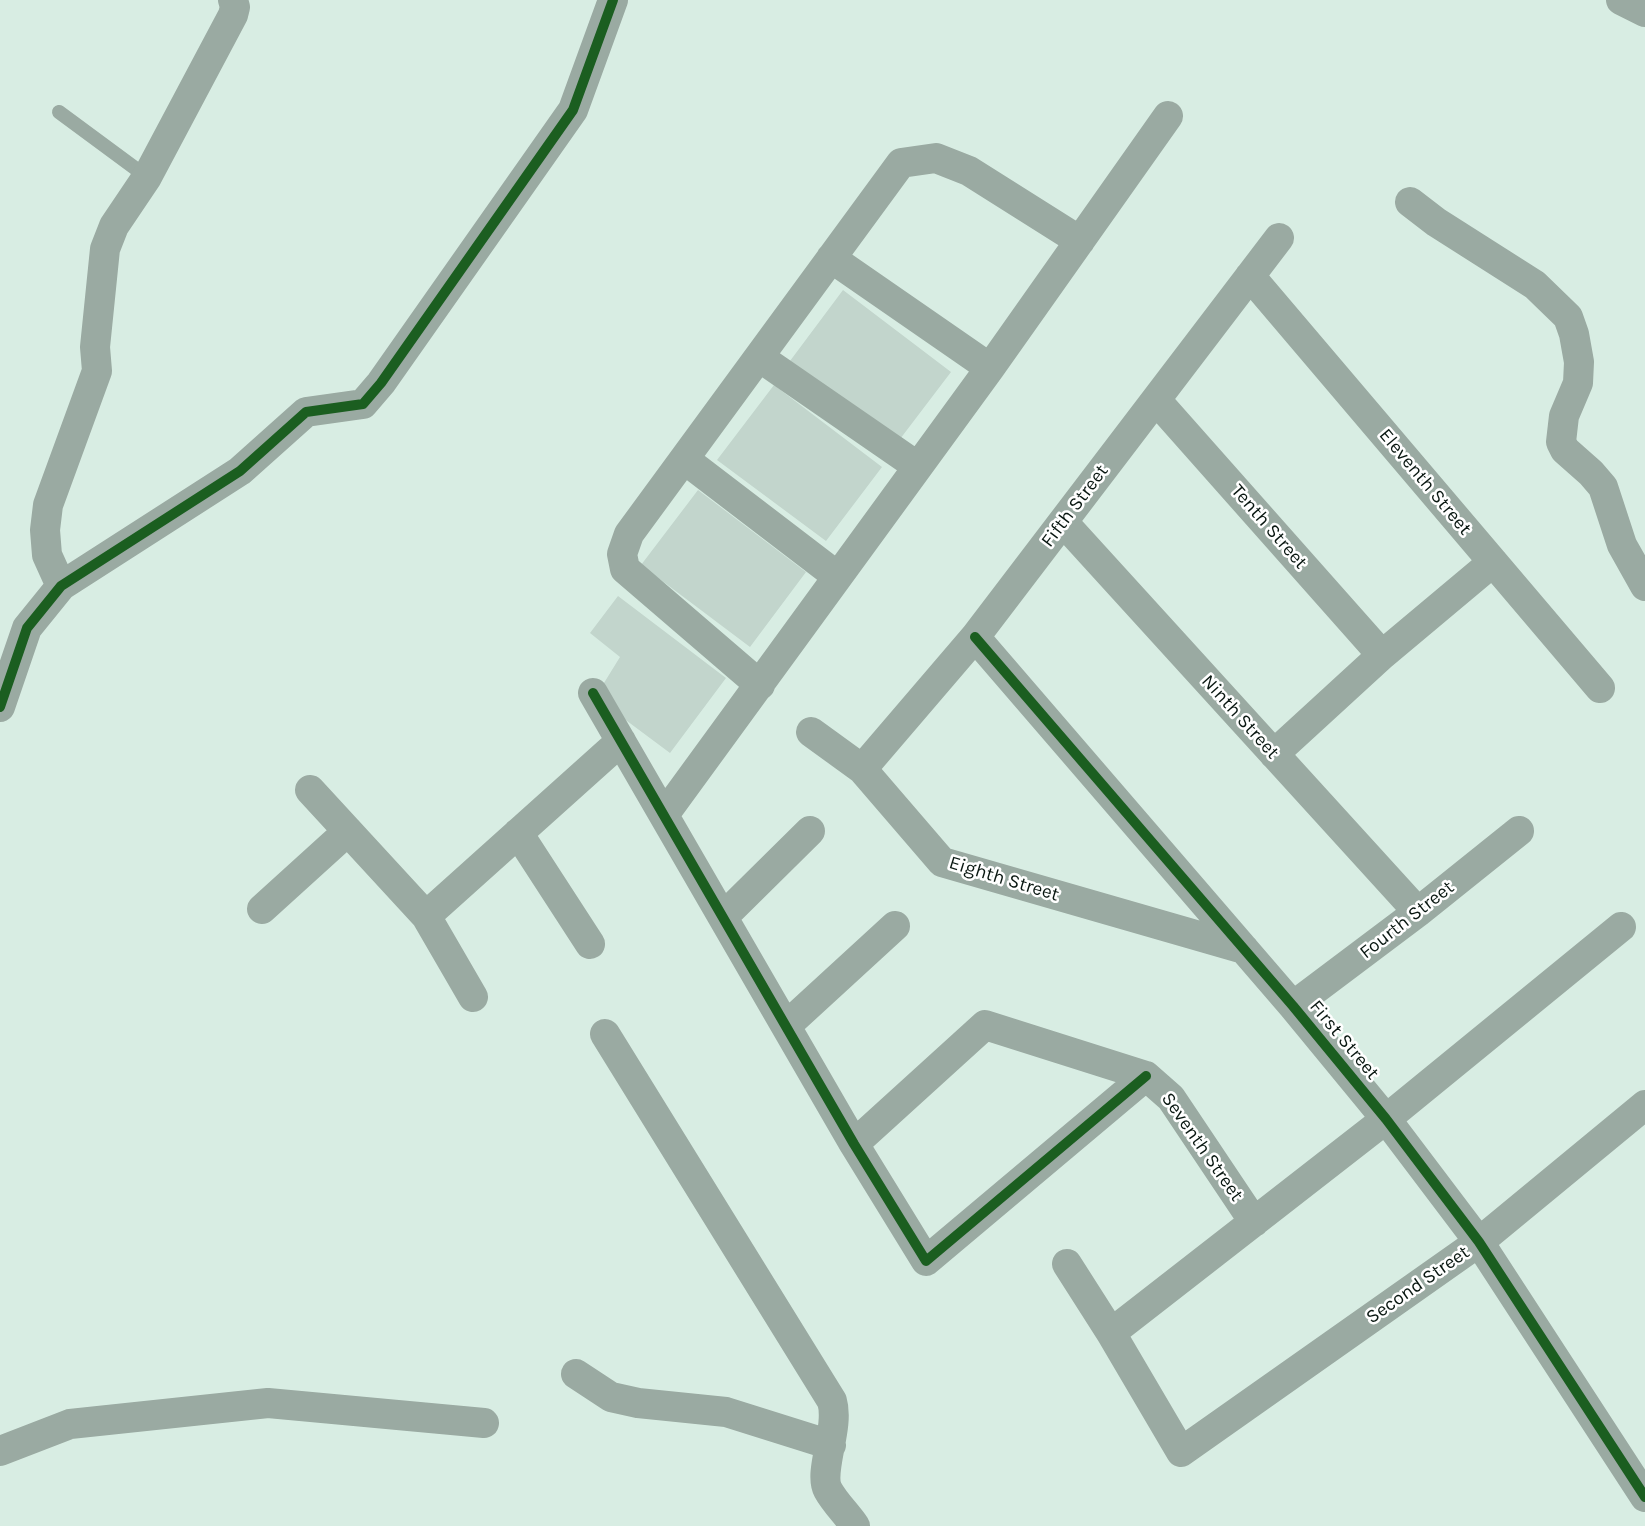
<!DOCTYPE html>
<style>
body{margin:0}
canvas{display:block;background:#d8ede3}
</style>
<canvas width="1645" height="1526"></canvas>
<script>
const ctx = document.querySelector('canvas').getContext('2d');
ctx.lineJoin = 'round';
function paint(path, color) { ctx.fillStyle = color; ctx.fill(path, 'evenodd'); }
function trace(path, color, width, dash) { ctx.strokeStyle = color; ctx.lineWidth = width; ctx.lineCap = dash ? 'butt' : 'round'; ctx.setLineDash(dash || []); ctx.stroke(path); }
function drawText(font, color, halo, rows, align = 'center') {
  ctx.font = font + ' Karla,sans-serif'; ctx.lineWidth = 5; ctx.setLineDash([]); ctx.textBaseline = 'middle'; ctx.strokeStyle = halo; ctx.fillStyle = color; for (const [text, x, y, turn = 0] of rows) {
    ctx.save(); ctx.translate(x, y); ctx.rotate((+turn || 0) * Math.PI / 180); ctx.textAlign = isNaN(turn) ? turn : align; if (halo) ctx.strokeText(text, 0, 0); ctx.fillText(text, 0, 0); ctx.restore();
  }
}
paint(new Path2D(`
 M843,290L951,372L894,447L787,365Z
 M774,385L882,467L826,541L717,460Z
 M698,490L806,572L750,647L641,565Z
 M618,596L726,678L670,753L623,718L599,691L620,657L590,633Z`), '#c2d5cc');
trace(new Path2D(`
 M59,112L147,177`), '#9aaaa2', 14);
trace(new Path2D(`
 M1621,0L1645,12
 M1410,202L1436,222L1535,285L1568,317L1574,334L1579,362L1578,383L1564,416L1561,442L1565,450L1591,473L1603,487L1622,545L1645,586
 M831,258L990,368
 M1250,276L1600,688
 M759,357L917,466
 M1156,400L1382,655
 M684,459L837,576
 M1063,522L1418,912
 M61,586L47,555L45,530L48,505L97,371L95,347L105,249L114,226L147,177L233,15L235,7L233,0
 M975,637L1293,1006L1386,1119L1479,1242L1645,1497
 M760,685L625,569L622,554L629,534L901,163L936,158L969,171L1080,241
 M593,693L854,1144L926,1261L1146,1076
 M0,707L27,628L61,586L240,471L306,412L363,404L381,383L573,110L613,0
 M811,732L862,769L942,862L1244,949
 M1274,754L1382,655L1493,562
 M862,769L975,637L1279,238
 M310,790L426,916L473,997
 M664,815L990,368L1168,116
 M518,833L590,944
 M262,909L348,831
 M426,916L621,741
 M723,917L810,831
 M1293,1006L1418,912L1519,831
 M786,1026L895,926
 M605,1034L832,1401C840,1428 818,1472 828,1490C835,1503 847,1514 855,1526
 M854,1144L985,1025L1146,1076L1171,1098L1254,1222
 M1067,1264L1111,1333L1181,1452L1479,1242L1645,1105
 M1111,1333L1386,1119L1621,927
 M576,1374L611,1397L638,1403L726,1412L831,1445
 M0,1451L70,1424L268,1403L484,1423`), '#9aaaa2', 30);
trace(new Path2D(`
 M975,637L1293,1006L1386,1119L1479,1242L1645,1497
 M593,693L854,1144L926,1261L1146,1076
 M0,707L27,628L61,586L240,471L306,412L363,404L381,383L573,110L613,0`), '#1b5e20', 10);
drawText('19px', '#091711', '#fff', [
 ["Eleventh Street",1425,482,50],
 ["Fifth Street",1075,506,-53],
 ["Tenth Street",1269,527,49],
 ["Ninth Street",1240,717,48],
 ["Eighth Street",1004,879,17],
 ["Fourth Street",1407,920,-38],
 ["First Street",1344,1040,50],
 ["Seventh Street",1202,1147,55],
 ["Second Street",1418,1285,-35]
]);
</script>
